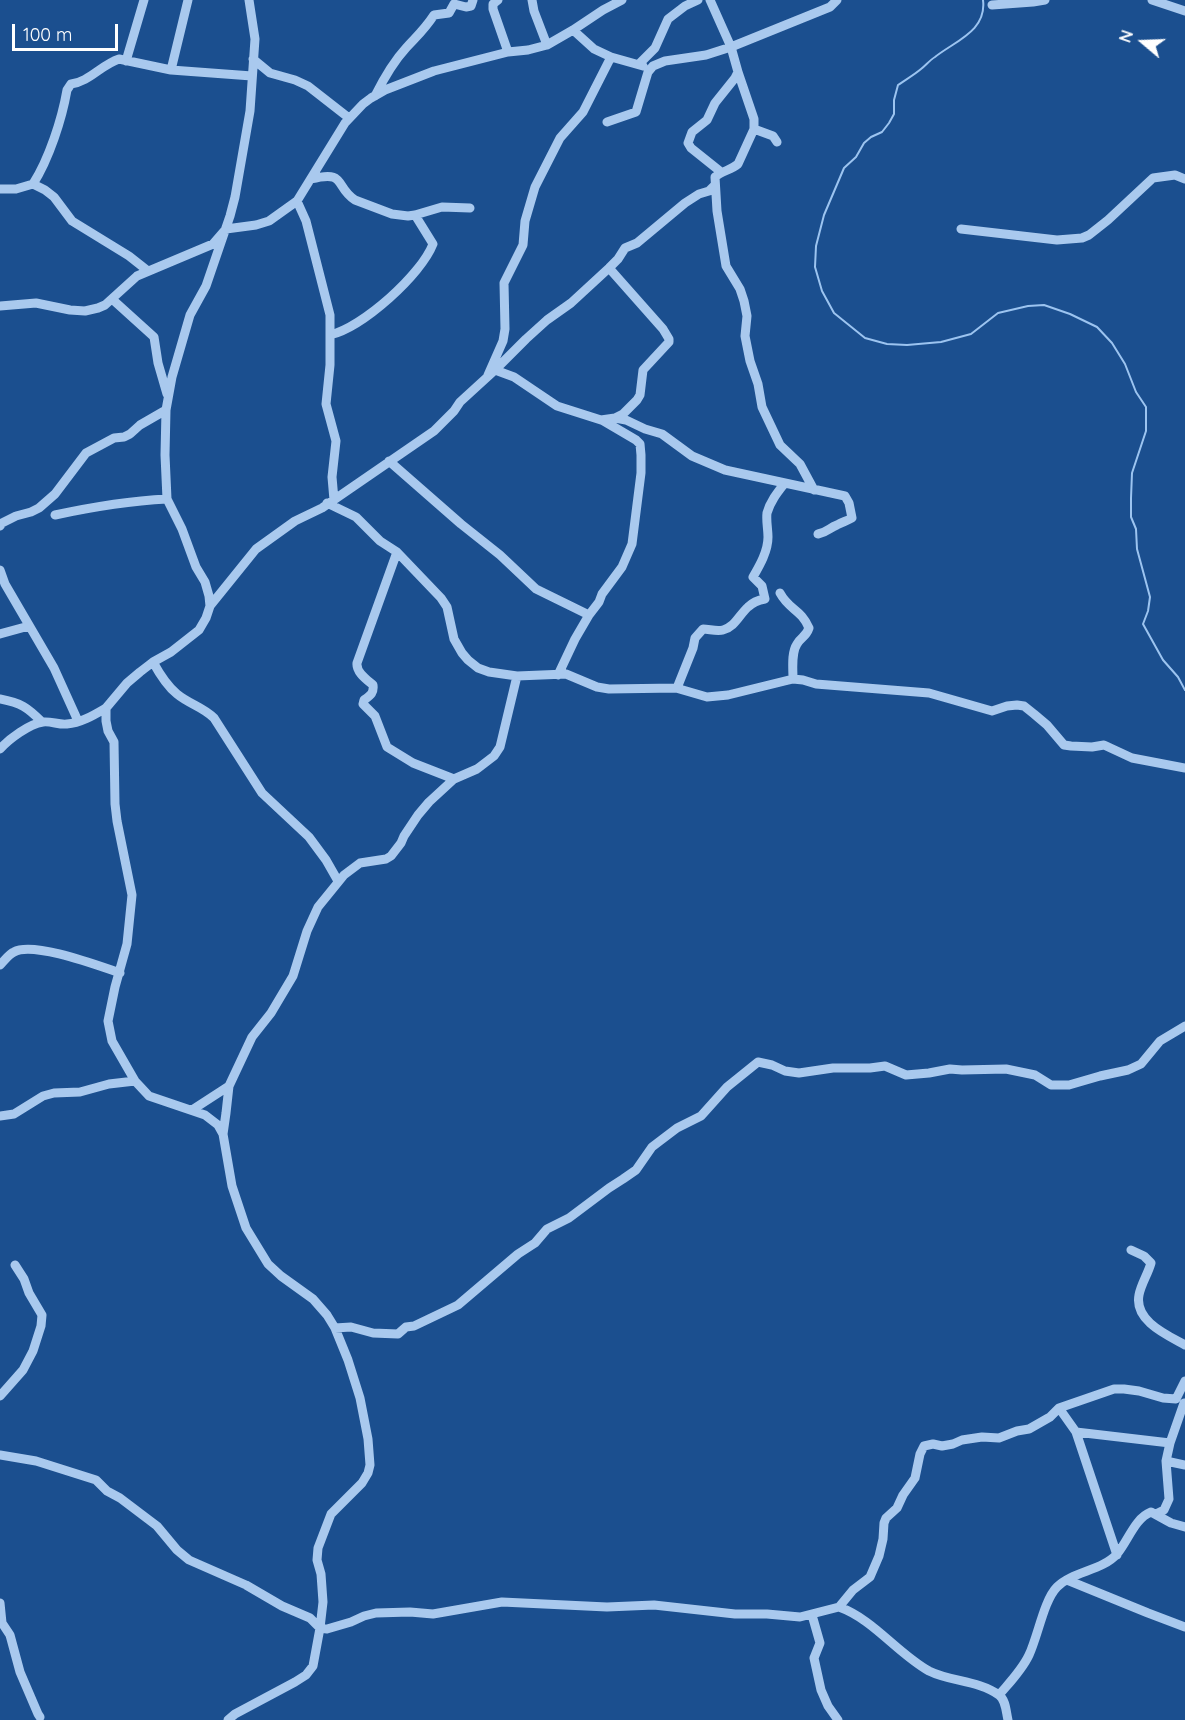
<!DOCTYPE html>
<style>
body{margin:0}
#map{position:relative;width:1185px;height:1720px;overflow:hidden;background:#1b4f8f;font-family:Quicksand,sans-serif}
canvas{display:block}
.north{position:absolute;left:1113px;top:12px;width:60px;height:60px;-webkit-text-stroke:4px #1b4f8f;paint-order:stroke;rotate:289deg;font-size:16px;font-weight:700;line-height:24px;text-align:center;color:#fff}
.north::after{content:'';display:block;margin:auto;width:21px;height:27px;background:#fff;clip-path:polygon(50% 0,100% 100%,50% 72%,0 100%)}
.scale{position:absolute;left:12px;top:24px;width:106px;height:27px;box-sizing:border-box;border:3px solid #fff;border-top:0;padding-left:8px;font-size:18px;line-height:21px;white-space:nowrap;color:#fff;-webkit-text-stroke:4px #1b4f8f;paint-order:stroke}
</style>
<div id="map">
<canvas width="1185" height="1720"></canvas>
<div class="north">N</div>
<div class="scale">100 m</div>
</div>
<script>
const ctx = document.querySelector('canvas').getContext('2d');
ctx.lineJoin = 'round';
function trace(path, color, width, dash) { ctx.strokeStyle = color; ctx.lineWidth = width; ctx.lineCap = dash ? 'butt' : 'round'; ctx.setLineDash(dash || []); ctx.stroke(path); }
trace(new Path2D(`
 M983,0C987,31 955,41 935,57C930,60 926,65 921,69C914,75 905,80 898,85L894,100V114L889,123L882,132L871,137L864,143L856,157L844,168L824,215L816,246L815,267L822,291L834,313L865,338L887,344L907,345L941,342L971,334L998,313L1028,306L1044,305L1070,314L1097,327L1112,343L1125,364L1136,392L1146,407V431L1132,473L1131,498V517L1136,529L1137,549L1150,597L1148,611L1143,624L1163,660L1178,677L1185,690`), '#9cc4f0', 2);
trace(new Path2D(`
 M498,0L493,4V9L508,52
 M532,0L534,11L547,45
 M710,0L731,47L738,72L735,78L715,103L707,120L692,132L688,143L691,148L721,172
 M1152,0L1185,11
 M992,5L1033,2L1045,0
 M573,30L594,49L611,57L643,66
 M253,59L270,73L295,80L308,86L349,118
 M126,61L144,0
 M639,64L655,48L668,19L685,6L698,0
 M171,70L188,0
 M738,72L754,119V129L738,164C731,170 722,171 715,177L717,211L726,266L740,289L744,301L747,316L745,336L750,361L758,384L762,407L780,445L800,464L814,490
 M375,96C383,80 394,61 406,48C417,36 425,29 434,15L449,13L454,4L466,7L471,6L473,0
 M607,122L636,112L648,72L653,66L665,61L706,55L731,47L830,7L837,0
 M754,129L773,136L777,142
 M311,179C347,170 334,186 355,200L392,214L408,216L415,215L442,207L470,208
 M33,184C49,159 62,119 67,90L71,84C89,82 101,65 119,59L171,70L252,76
 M0,189H16L33,184L45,190L54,197L72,221L129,256L148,271
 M297,201L306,221L330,315V365L326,404L336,441L332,477L334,500
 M961,229L1057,240L1082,238L1089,235L1108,220L1153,178L1175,175L1185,179
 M609,268L663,329L669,339V342L643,370L640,395L637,400L623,414L615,418
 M112,299L154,337L158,363L167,394
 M0,306L36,303L70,310L85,311L98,308L105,305L137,276L213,244L226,229L256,225L269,221L297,201L345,123L363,104L371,98L385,90L434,71L508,52L528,50L547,45L573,30L603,10L622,0
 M330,335C363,327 421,275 433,244L415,215
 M495,370L526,339L547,320L571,303L609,268L618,259L625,248L637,243L685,203L699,194L709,191L715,185
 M488,375L503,341L505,329L504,283L523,245L525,221L535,187L560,138L583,112L611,57
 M389,461L461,524L500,555L536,589L589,615
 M327,503L356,517L380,541L397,552L441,598L447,607L454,639L462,653L468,660L478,668L489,672L517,676L566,674L597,687L609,689L676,688L707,697L728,695L793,679L803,680L816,684L929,693L992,711L1007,706L1017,705L1024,706L1034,714L1047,725L1064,745L1071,746L1092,747L1104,745L1132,758L1185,768
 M55,515C92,507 129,501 167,499
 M0,526L2,523L16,516L31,512L39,508L55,494L86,453L114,438L124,437L130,434L140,425L166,410
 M397,552L357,663C356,672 366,679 373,685C374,693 371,695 364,700L363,704L375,716L387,747L413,763L454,779
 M0,570L5,584L54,668L78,721
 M780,593C789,610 801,609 809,628C806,637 801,637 797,644C791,653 793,668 793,679
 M210,606L256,549L295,521L322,508L434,431L454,411L460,402L495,370L514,377L557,406L601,420L615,418L626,420L645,429L662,434L692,456L725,470L845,496L849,503L852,518C847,521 842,522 837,525C829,528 828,532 818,534
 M0,634L29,626
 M153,662C159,673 167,686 177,694C189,704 203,707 214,718L262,793L309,837L326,860L338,881
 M558,675L575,639L589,615L599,602L602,594L622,567L632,544L641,473V455L640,444L636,440L602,420
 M677,688L693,648L695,638L703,629C709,629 717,632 723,630C735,627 739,615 748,607C753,602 759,600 765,599L762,586L753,577C760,565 768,551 768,537C768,529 766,521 767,513C770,502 777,493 784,484
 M0,699C21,703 27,707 42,722
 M0,749C9,739 29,724 43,722C51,721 59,725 67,724C81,723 94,715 106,708
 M0,965C4,961 9,954 14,952C33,941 99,966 120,973
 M192,1110L229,1086
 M0,1116L14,1114L43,1096L54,1093L80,1092L109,1084L135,1081
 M223,1134L226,1113L229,1086L252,1037L271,1013L293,976L307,931L318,907L344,875L360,863L386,859L391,856L401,843L404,836L418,815L429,802L454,779L477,769L494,756L500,747L517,676
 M1131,1250L1144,1256L1151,1263C1148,1274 1141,1284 1139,1295C1134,1321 1167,1335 1185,1345
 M335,1328L351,1327L373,1333L398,1334L406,1327L414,1326L458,1305L518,1254L535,1243L547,1229L569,1218L609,1188L623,1179L636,1170L652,1147L677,1128L701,1116L727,1087L758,1062L772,1065L785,1071L799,1073L833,1068H870L885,1066L906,1075L929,1073L950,1069L962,1070L1006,1069L1035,1075L1051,1085H1069L1100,1076L1128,1070L1141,1064L1160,1041L1185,1026
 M0,1396L23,1370L33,1351L41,1326L42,1315L29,1293L24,1279L15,1265
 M1059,1408L1076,1432L1117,1555
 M1076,1432L1170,1443
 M0,1455L36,1461L96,1480L107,1491L120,1498L157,1526L177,1550L189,1560L246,1585L282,1606L310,1618L320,1628L327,1629L351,1622L364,1616L376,1613L410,1612L433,1614L502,1602L607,1607L654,1605L735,1614H767L800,1617L839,1607C873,1619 897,1653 929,1671C951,1682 978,1680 999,1695C1006,1700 1006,1712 1008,1720
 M1166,1461L1185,1465
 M1156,1514L1164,1510L1169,1499L1166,1461L1170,1443L1184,1403
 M1067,1580L1148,1613L1185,1627
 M0,1603L2,1623L10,1635L20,1672L38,1714L40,1717
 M839,1607L853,1590L870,1577L879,1556L883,1539L884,1523L886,1518L897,1508L903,1495L915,1478L920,1454L924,1446L933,1444L942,1446L953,1444L962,1440L982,1437L999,1438L1017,1431L1029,1429L1050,1417L1059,1408L1114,1389H1124L1139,1391L1163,1398L1176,1399L1185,1381
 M812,1615L820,1643L814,1658L821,1690L828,1706L838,1720
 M999,1695C1010,1682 1022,1670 1029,1655C1038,1636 1044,1600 1057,1587C1073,1571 1102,1571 1117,1554C1128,1541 1135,1518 1151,1512L1171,1523L1185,1527
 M228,1720L235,1714L295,1682L306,1675L313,1666L320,1628L323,1602L321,1574L317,1560L318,1548L331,1514L362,1483L368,1473L370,1465L368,1439L360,1398L348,1360L335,1328L327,1315L313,1299L281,1276L268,1264L246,1228L232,1186L223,1134L218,1125L205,1115L149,1096L135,1081L112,1041L108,1021L115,987L127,944L132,895L117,821L115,804L114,742L108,731L106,721V708L127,683L140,672L153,662L171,652L199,630L206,618L210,606L209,596L205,582L196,567L182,529L167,499L165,455L166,410L172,377L190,315L206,286L230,216L235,197L250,111L255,39L249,0`), '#a9c9ee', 9);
</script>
